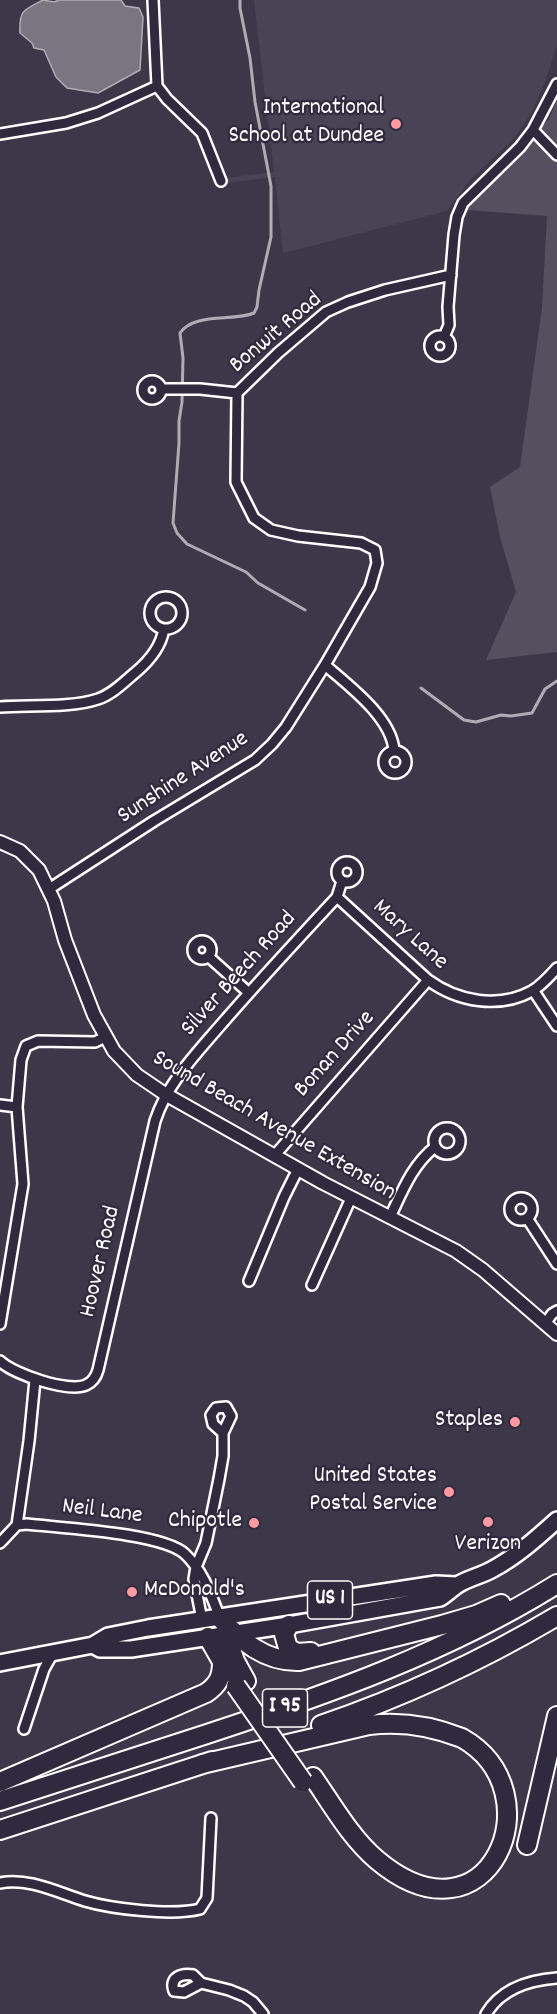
<!DOCTYPE html>
<style>
body{margin:0}
canvas{display:block;background:#3c3749}
</style>
<canvas width="557" height="2014"></canvas>
<script>
const ctx = document.querySelector('canvas').getContext('2d');
ctx.lineJoin = 'round';
function paint(path, color) { ctx.fillStyle = color; ctx.fill(path, 'evenodd'); }
function trace(path, color, width, dash) { ctx.strokeStyle = color; ctx.lineWidth = width; ctx.lineCap = dash ? 'butt' : 'round'; ctx.setLineDash(dash || []); ctx.stroke(path); }
function drawText(font, color, halo, rows, align = 'center') {
  ctx.font = font + ' Dekko,sans-serif'; ctx.lineWidth = 4.5; ctx.setLineDash([]); ctx.textBaseline = 'middle'; ctx.strokeStyle = halo; ctx.fillStyle = color; for (const [text, x, y, turn = 0] of rows) {
    ctx.save(); ctx.translate(x, y); ctx.rotate((+turn || 0) * Math.PI / 180); ctx.textAlign = isNaN(turn) ? turn : align; if (halo) ctx.strokeText(text, 0, 0); ctx.fillText(text, 0, 0); ctx.restore();
  }
}
paint(new Path2D(`
 M254,0H557V45L545,82L532,112L515,137L469,181L447,211L283,253L275,177L225,183V178L274,172Z`), '#494455');
paint(new Path2D(`
 M557,100V652L486,660L516,592L500,537L490,487L520,467L542,308L547,216L467,210L477,192L549,119Z`), '#555060');
const water = new Path2D(`
 M43,0L54,2L59,0H121L125,6L139,8L143,17L140,70L98,93L67,88L56,77L44,50L34,48L32,43L20,33C19,9 24,10 43,0Z`);
paint(water, '#797682');
trace(water, '#afadb4', 1.5);
trace(new Path2D(`
 M240,0V8L250,58L255,102L271,186V237L259,290L257,307L254,313C233,322 194,312 180,333L183,358L182,402L179,421V443L173,523L177,533L187,544L246,572L258,583L305,610
 M421,688L464,720L476,722L501,715L511,716L532,713L545,689L557,681`), '#afadb4', 3);
const minor = new Path2D(`
 M153,0L157,86L167,99L202,133L221,181
 M533,130L557,155
 M0,134L66,123L98,113L157,86
 M430 346a10 10 0 1 1 20 0a10 10 0 1 1-20 0Z
 M444,337L449,325L448,307L454,235L457,217L463,203L520,147L533,130L557,84
 M143 390a9 9 0 1 1 18 0a9 9 0 1 1-18 0Z
 M161,389H200L237,393
 M150 613a16 16 0 1 1 32 0a16 16 0 1 1-32 0Z
 M325,665C349,686 391,717 394,750
 M0,707C29,705 72,708 98,699C113,694 125,681 136,672C149,661 161,646 164,629
 M384 762a11 11 0 1 1 22 0a11 11 0 1 1-22 0Z
 M337 872a10 10 0 1 1 20 0a10 10 0 1 1-20 0Z
 M49,889L154,821L255,760L272,744L286,727L325,665L370,587L377,563L375,550L361,543L298,536L271,530L254,518L236,482L237,393L278,353L326,312L348,302L385,290L451,275
 M337,897L428,980C458,1002 499,1009 532,991C542,985 549,977 557,968
 M193 950a9 9 0 1 1 18 0a9 9 0 1 1-18 0Z
 M209,957L249,993
 M533,990L557,1026
 M0,1105L17,1107
 M434 1141a13 13 0 1 1 26 0a13 13 0 1 1-26 0Z
 M274,1156L428,980
 M510 1209a11 11 0 1 1 22 0a11 11 0 1 1-22 0Z
 M390,1217C402,1192 412,1165 435,1147
 M527,1218L557,1264
 M249,1281L284,1197L298,1169
 M312,1285L351,1198
 M0,1324L23,1184L17,1107L21,1060L26,1046L38,1041L95,1042L105,1037
 M545,1324L552,1314L557,1311
 M0,1361C13,1374 69,1393 86,1385C93,1382 96,1377 98,1370L155,1121C167,1084 194,1056 219,1027C257,983 297,940 337,897L342,881
 M17,1525L29,1441L35,1380
 M0,1543L17,1525L27,1524C61,1528 163,1533 185,1554C203,1571 211,1595 220,1618
 M202,1620L194,1579L196,1567L206,1543L219,1479L223,1456V1433L213,1424L211,1415L216,1408L226,1407L231,1416L223,1433
 M24,1729L44,1669L53,1653
 M0,1883C28,1877 59,1893 85,1901C112,1909 173,1916 200,1909L207,1898L211,1818
 M201,1983L184,1992L174,1991C169,1977 182,1973 193,1975L201,1983L229,1990L244,1996L253,2002L263,2014
 M486,2014C501,1989 529,1980 557,1978`);
const tertiary = new Path2D(`
 M0,842L20,851L39,870L54,901L65,940L94,1015L114,1051L137,1075L165,1094L323,1183L456,1251L483,1270L557,1334`);
const primary = new Path2D(`
 M93,1645L100,1649H131L289,1625L440,1598C447,1594 452,1588 459,1584C469,1578 483,1575 493,1569C517,1556 537,1538 557,1520
 M0,1663L93,1645L108,1636L148,1628L436,1584L457,1585`);
const motorway = new Path2D(`
 M220,1618C241,1641 265,1662 299,1661L442,1625L476,1615L501,1604
 M289,1625L284,1634L288,1648L297,1653L311,1652
 M226,1635L235,1661L246,1681
 M208,1637L228,1672
 M321,1725C403,1697 483,1660 557,1616
 M202,1764L369,1725C401,1721 432,1726 462,1738C557,1792 489,1954 377,1860C351,1838 333,1806 313,1777
 M0,1782L206,1693C218,1685 222,1677 222,1662
 M0,1801C69,1779 138,1756 207,1734C329,1694 448,1652 557,1584
 M0,1830L212,1761
 M527,1845L557,1716`);
trace(minor, '#fff', 14);
trace(tertiary, '#fff', 16);
trace(primary, '#fff', 20);
trace(motorway, '#fff', 22);
trace(minor, '#2f2a3d', 9);
trace(tertiary, '#2f2a3d', 12);
trace(primary, '#2f2a3d', 15);
trace(motorway, '#2f2a3d', 18);
const motorwayBridge = new Path2D(`
 M236,1686L303,1782`);
trace(motorwayBridge, '#fff', 22, []);
trace(motorwayBridge, '#2f2a3d', 18);
for (const [x, y, r, color] of [
 [396,124,6,"#ff9aa2"],
 [515,1422,6,"#ff9aa2"],
 [449,1492,6,"#ff9aa2"],
 [488,1522,6,"#ff9aa2"],
 [254,1523,6,"#ff9aa2"],
 [132,1592,6,"#ff9aa2"]
]) { const dot = new Path2D(); dot.arc(x, y, r, 0, 2 * Math.PI); ctx.fillStyle = color; ctx.fill(dot); trace(dot, '#2f2a3d', 2); }
for (const [x, y, w] of [
 [330,1600,45],
 [285,1708,45]
]) { const box = new Path2D(); box.roundRect(x - w / 2, y - 19, w, 38, 4.5); ctx.fillStyle = '#2f2a3d'; ctx.fill(box); trace(box, '#fff', 1.5); }
drawText('bold 22px', '#fff', null, [
 ["US 1",330,1600],
 ["I 95",285,1708]
]);
drawText('24px', '#fff', '#2f2a3d', [
 ["International",384,110],
 ["School at Dundee",384,138],
 ["Staples",503,1422],
 ["United States",437,1478],
 ["Postal Service",437,1506],
 ["Chipotle",242,1523],
 ["Verizon",488,1546,"center"],
 ["McDonald's",144,1592,"left"]
], 'right');
drawText('24px', '#fff', '#2f2a3d', [
 ["Bonwit Road",277,334,-40],
 ["Sunshine Avenue",184,779,-33],
 ["Mary Lane",409,936,42],
 ["Silver Beech Road",240,975,-48],
 ["Bonan Drive",336,1055,-48],
 ["Sound Beach Avenue Extension",273,1127,30],
 ["Hoover Road",102,1262,-77],
 ["Neil Lane",102,1513,7]
]);
</script>
